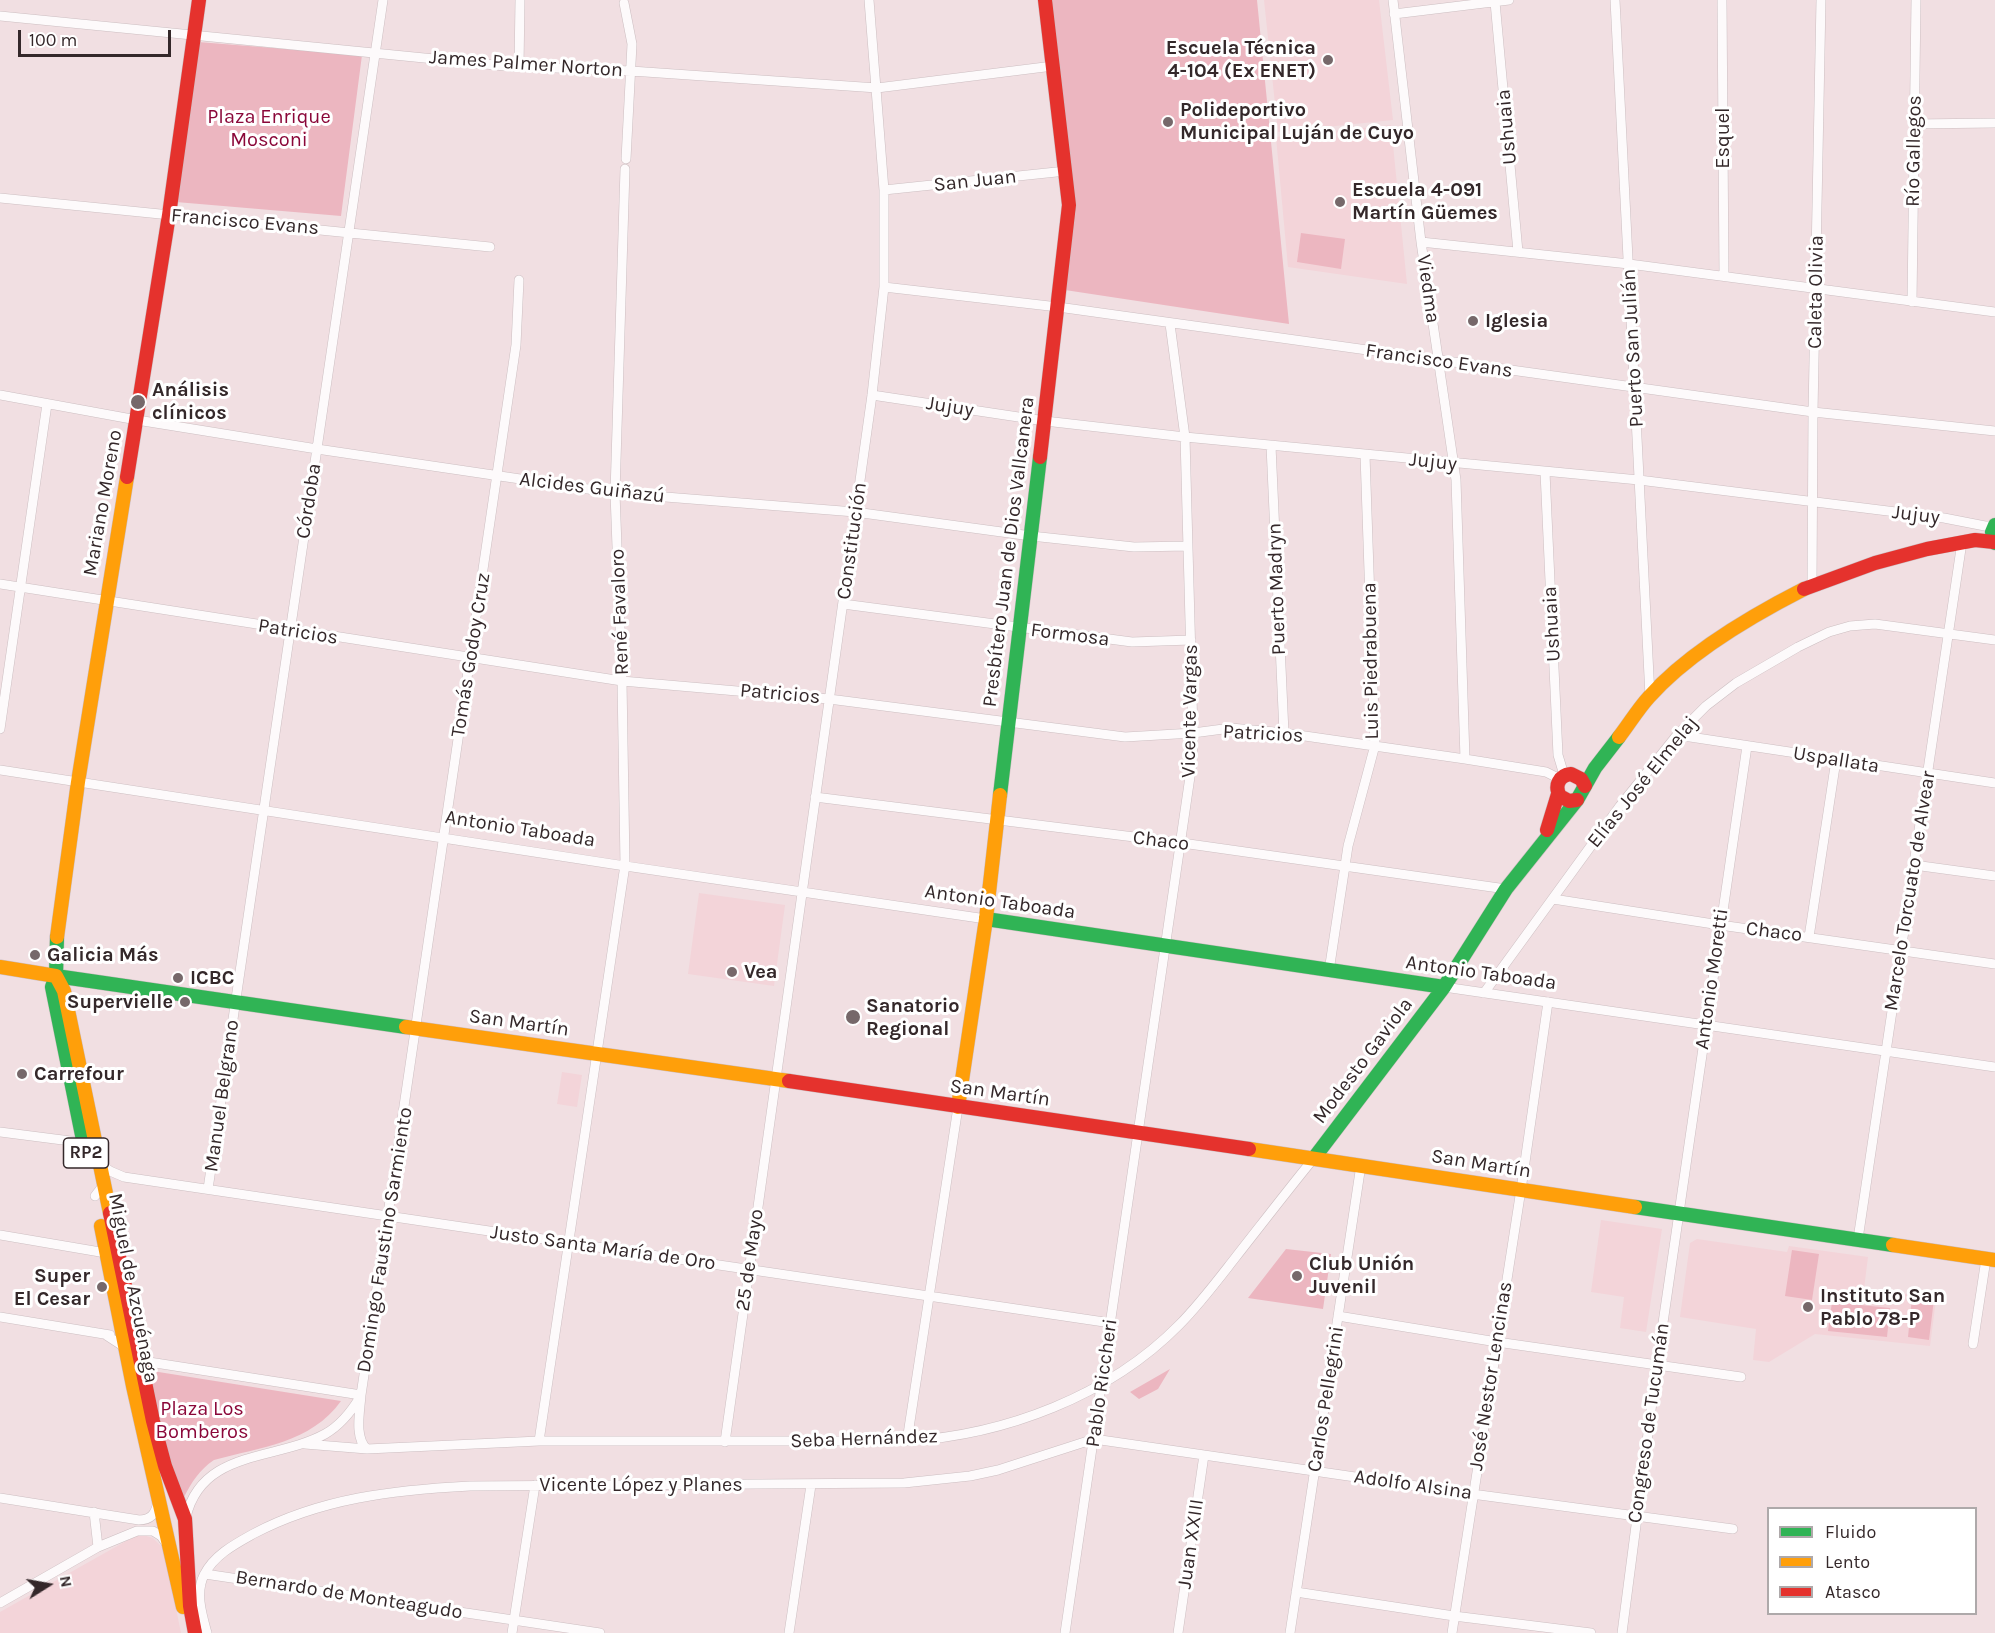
<!DOCTYPE html>
<meta charset="utf-8">
<style>
body{margin:0}
#map{position:relative;width:1995px;height:1633px;overflow:hidden;background:#f1dfe2;font-family:Karla,sans-serif}
canvas{display:block}
.legend{position:absolute;left:1767px;top:1507px;width:210px;height:108px;box-sizing:border-box;background:#fff;border:2px solid #aea9aa;margin:0;padding:8px 10px;list-style:none;font-size:18px;color:#34282a}
.legend li{display:flex;align-items:center;gap:12px;height:30px}
.legend b{width:30px;border:2px solid #aea9aa}
.north{position:absolute;left:18px;top:1555px;width:60px;height:60px;-webkit-text-stroke:4px #fff;paint-order:stroke;rotate:79deg;font-size:16px;font-weight:700;line-height:24px;text-align:center;color:#34282a}
.north::after{content:'';display:block;margin:auto;width:21px;height:27px;background:#34282a;clip-path:polygon(50% 0,100% 100%,50% 72%,0 100%)}
.scale{position:absolute;left:18px;top:30px;width:153px;height:27px;box-sizing:border-box;border:3px solid #34282a;border-top:0;padding-left:8px;font-size:18px;line-height:21px;white-space:nowrap;color:#34282a;-webkit-text-stroke:4px #fff;paint-order:stroke}
</style>
<div id="map">
<canvas width="1995" height="1633"></canvas>
<ul class="legend">
<li><b style="height:8px;background:#30b455"></b>Fluido</li>
<li><b style="height:8px;background:#ff9f0a"></b>Lento</li>
<li><b style="height:8px;background:#e5322d"></b>Atasco</li>
</ul>
<div class="north">N</div>
<div class="scale">100 m</div>
</div>
<script>
const ctx = document.querySelector('canvas').getContext('2d');
ctx.lineJoin = 'round';
function paint(path, color) { ctx.fillStyle = color; ctx.fill(path, 'evenodd'); }
function trace(path, color, width, dash) { ctx.strokeStyle = color; ctx.lineWidth = width; ctx.lineCap = dash ? 'butt' : 'round'; ctx.setLineDash(dash || []); ctx.stroke(path); }
function drawText(font, color, halo, rows, align = 'center') {
  ctx.font = font + ' Karla,sans-serif'; ctx.lineWidth = 6; ctx.setLineDash([]); ctx.textBaseline = 'middle'; ctx.strokeStyle = halo; ctx.fillStyle = color; for (const [text, x, y, turn = 0] of rows) {
    ctx.save(); ctx.translate(x, y); ctx.rotate((+turn || 0) * Math.PI / 180); ctx.textAlign = isNaN(turn) ? turn : align; if (halo) ctx.strokeText(text, 0, 0); ctx.fillText(text, 0, 0); ctx.restore();
  }
}
paint(new Path2D(`
 M1264,0H1379L1393,120L1278,132Z
 M1391,125L1407,284L1288,267L1276,137Z
 M699,893L785,905L774,986L688,974Z
 M562,1072L582,1075L577,1107L557,1104Z
 M1601,1220L1662,1229L1646,1332L1620,1328L1624,1297L1591,1292Z
 M1697,1239L1787,1252L1789,1246L1868,1257L1863,1297L1937,1292L1930,1346L1815,1334L1769,1362L1753,1360L1756,1329L1680,1317L1690,1243Z
 M143,1535L153,1538L164,1549L181,1633H0V1612L135,1536Z`), '#f3d4d9');
paint(new Path2D(`
 M1052,0H1257L1289,324L1065,290L1076,209Z
 M198,42L362,55L341,216L176,202Z
 M1301,233L1345,239L1341,269L1297,262Z
 M1286,1249L1331,1254L1323,1309L1248,1298Z
 M1792,1250L1819,1254L1812,1300L1785,1296Z
 M1912,1297L1934,1299L1929,1340L1908,1337Z
 M1832,1302L1890,1308L1887,1337L1828,1331Z
 M1170,1369L1158,1389L1139,1399L1130,1392Z
 M146,1370L341,1401C311,1443 261,1447 214,1460C199,1470 192,1482 184,1497L173,1471Z`), '#ecb6c0');
const street = new Path2D(`
 M1393,0L1421,242L1456,480L1465,759
 M1615,0L1650,696
 M1722,0L1724,276
 M1495,2L1518,252
 M624,3L632,44L626,159
 M1394,14L1509,0
 M0,16L505,66L631,71L877,88L1053,66
 M519,67L520,0
 M1914,124L1995,123
 M884,190L1066,171
 M0,198L490,247
 M1421,242L1629,264L1995,312
 M884,287L1058,307L1813,412L1995,431
 M1912,302L1916,0
 M0,395L137,420L317,449L615,493L855,512L1031,536L1134,547L1188,546
 M872,395L1045,421L1185,437L1639,480L1944,518L1985,526H1994
 M1271,446L1284,733
 M1545,472L1558,755L1564,775
 M0,584L622,681L829,699L1125,737L1193,733L1231,728L1284,733L1465,759L1546,772L1560,779
 M1812,585L1813,412L1821,0
 M843,604L1132,642L1191,640
 M0,729L47,404
 M1677,735L1995,783
 M0,770C328,821 657,872 986,919
 M815,797L1182,843L1506,889
 M1914,865L1995,876
 M1553,899L1720,925L1995,964
 M1809,937L1836,760
 M1329,971L1348,846L1375,745L1365,455
 M1444,987L1995,1067
 M1484,993L1620,806L1677,735L1706,706L1736,683L1798,647L1829,632L1850,626L1875,624L1995,640
 M0,1132L86,1143
 M99,1163L110,1171L124,1177L1111,1323
 M208,1189L383,0
 M95,1196L105,1183
 M0,1235L106,1253
 M1858,1239L1962,542
 M1338,1316L1497,1342L1741,1377
 M0,1317L110,1335
 M106,1335L126,1348
 M1973,1344L1986,1259
 M139,1357L149,1362L361,1395
 M539,1441L625,865L622,681L615,493L625,169
 M907,1441L958,1107
 M725,1442L872,395L884,287V190L869,0
 M305,1444L367,1449L539,1441H907C1005,1435 1109,1396 1179,1325C1199,1305 1217,1281 1235,1258C1261,1225 1287,1191 1314,1158
 M367,1449C354,1438 360,1411 361,1395C413,1045 466,695 516,345L519,280
 M0,1498L139,1520C151,1520 155,1514 158,1503
 M94,1512L98,1547
 M186,1517C202,1449 276,1461 325,1434C341,1425 351,1412 360,1397
 M205,1574L600,1633
 M1296,1592L1454,1616L1591,1633
 M0,1603L98,1547L137,1531H153L161,1536L166,1543
 M207,1633C202,1615 195,1593 204,1575C214,1555 235,1544 253,1534C321,1498 394,1490 470,1486L904,1483L970,1476L998,1470L1094,1439L1472,1494L1733,1529
 M512,1633L535,1485
 M789,1633L811,1485
 M1065,1633L1192,763L1193,733L1185,437L1170,324
 M1178,1633L1204,1455
 M1290,1633L1361,1165
 M1452,1633L1522,1183L1548,1002
 M1622,1633L1657,1364L1747,746`);
const fast = new Path2D(`
 M1995,525L1992,532L1995,543
 M1000,795L1040,457
 M986,919L1444,987
 M57,937L56,976L406,1027
 M56,976L52,987L83,1140
 M1314,1158L1444,987L1506,889L1577,800L1595,768L1619,737
 M1635,1207L1893,1245`);
const slow = new Path2D(`
 M1619,737C1629,724 1638,709 1649,697C1688,653 1753,615 1804,589
 M57,937L78,782L127,477
 M0,967L56,976
 M56,976L64,991L110,1213
 M406,1027L789,1081
 M958,1107L986,919L1000,795
 M1249,1149L1635,1207
 M101,1226L133,1386L183,1607
 M1893,1245L1995,1260`);
const jam = new Path2D(`
 M1040,457L1069,205L1045,0
 M127,477L169,215L199,0
 M1804,589L1875,563L1927,549L1975,540L1994,542
 M1577,800L1569,801L1560,796C1554,786 1559,775 1571,774L1581,779L1585,786
 M1547,830L1558,794
 M789,1081L1249,1149
 M110,1213L153,1421L165,1466L185,1519L190,1606L195,1633`);
trace(street, '#ccbec1', 10);
trace(fast, '#ccbec1', 15);
trace(slow, '#ccbec1', 15);
trace(jam, '#ccbec1', 15);
trace(street, '#fdfafb', 9);
trace(fast, '#30b455', 14);
trace(slow, '#ff9f0a', 14);
trace(jam, '#e5322d', 14);
for (const [x, y, r, color] of [
 [1328,60,6,"#76686a"],
 [1168,122,6,"#76686a"],
 [1340,202,6,"#76686a"],
 [1473,321,6,"#76686a"],
 [138,402,8,"#76686a"],
 [35,955,6,"#76686a"],
 [732,972,6,"#76686a"],
 [178,978,6,"#76686a"],
 [185,1002,6,"#76686a"],
 [853,1017,8,"#76686a"],
 [22,1074,6,"#76686a"],
 [1297,1276,6,"#76686a"],
 [102,1287,6,"#76686a"],
 [1808,1307,6,"#76686a"]
]) { const dot = new Path2D(); dot.arc(x, y, r, 0, 2 * Math.PI); ctx.fillStyle = color; ctx.fill(dot); trace(dot, '#fff', 2); }
for (const [x, y, w] of [
 [86,1153,45]
]) { const box = new Path2D(); box.roundRect(x - w / 2, y - 15, w, 30, 4.5); ctx.fillStyle = '#fff'; ctx.fill(box); trace(box, '#34282a', 1.5); }
drawText('bold 18px', '#34282a', null, [
 ["RP2",86,1153]
]);
drawText('bold 20px', '#34282a', '#fff', [
 ["Escuela Técnica",1316,48,"right"],
 ["4-104 (Ex ENET)",1316,71,"right"],
 ["Polideportivo",1180,110],
 ["Municipal Luján de Cuyo",1180,133],
 ["Escuela 4-091",1352,190],
 ["Martín Güemes",1352,213],
 ["Iglesia",1485,321],
 ["Análisis",152,390],
 ["clínicos",152,413],
 ["Galicia Más",47,955],
 ["Vea",744,972],
 ["ICBC",190,978],
 ["Supervielle",173,1002,"right"],
 ["Sanatorio",866,1006],
 ["Regional",866,1029],
 ["Carrefour",34,1074],
 ["Club Unión",1309,1264],
 ["Juvenil",1309,1287],
 ["Super",90,1276,"right"],
 ["El Cesar",90,1299,"right"],
 ["Instituto San",1820,1296],
 ["Pablo 78-P",1820,1319]
], 'left');
drawText('20px', '#34282a', '#fff', [
 ["James Palmer Norton",526,64,4],
 ["Ushuaia",1507,127,-95],
 ["Esquel",1723,138,-90],
 ["Río Gallegos",1914,151,-89],
 ["San Juan",975,181,-6],
 ["Francisco Evans",245,222,5],
 ["Viedma",1428,289,82],
 ["Caleta Olivia",1816,292,-89],
 ["Puerto San Julián",1633,348,-93],
 ["Francisco Evans",1439,361,8],
 ["Jujuy",950,407,9],
 ["Jujuy",1433,462,6],
 ["Alcides Guiñazú",592,488,7],
 ["Córdoba",309,501,-81],
 ["Mariano Moreno",103,503,-80],
 ["Jujuy",1916,515,7],
 ["Constitución",852,541,-82],
 ["Presbítero Juan de Dios Vallcanera",1009,552,-83],
 ["Puerto Madryn",1277,589,-92],
 ["René Favaloro",620,612,-92],
 ["Ushuaia",1552,624,-93],
 ["Patricios",298,632,9],
 ["Formosa",1070,635,7],
 ["Tomás Godoy Cruz",471,655,-81],
 ["Luis Piedrabuena",1371,661,-91],
 ["Patricios",780,694,5],
 ["Vicente Vargas",1190,711,-89],
 ["Patricios",1263,734,3],
 ["Uspallata",1836,760,9],
 ["Elías José Elmelaj",1643,782,-51],
 ["Antonio Taboada",520,829,9],
 ["Chaco",1161,841,7],
 ["Marcelo Torcuato de Alvear",1910,891,-81],
 ["Antonio Taboada",1000,902,8],
 ["Chaco",1774,932,7],
 ["Antonio Taboada",1481,973,8],
 ["Antonio Moretti",1712,979,-82],
 ["San Martín",519,1023,8],
 ["Modesto Gaviola",1363,1061,-53],
 ["San Martín",1000,1093,8],
 ["Manuel Belgrano",222,1096,-82],
 ["San Martín",1481,1164,9],
 ["Domingo Faustino Sarmiento",385,1240,-81],
 ["Justo Santa María de Oro",603,1248,8],
 ["25 de Mayo",750,1260,-82],
 ["Miguel de Azcuénaga",133,1288,79],
 ["José Nestor Lencinas",1491,1376,-81],
 ["Pablo Riccheri",1102,1383,-82],
 ["Carlos Pellegrini",1326,1399,-81],
 ["Congreso de Tucumán",1649,1423,-82],
 ["Seba Hernández",864,1439,-2],
 ["Vicente López y Planes",641,1485],
 ["Adolfo Alsina",1413,1485,8],
 ["Juan XXIII",1191,1544,-82],
 ["Bernardo de Monteagudo",349,1595,9]
]);
drawText('20px', '#8a0739', '#fff', [
 ["Plaza Enrique",269,117],
 ["Mosconi",269,140],
 ["Plaza Los",202,1409],
 ["Bomberos",202,1432]
]);
</script>
